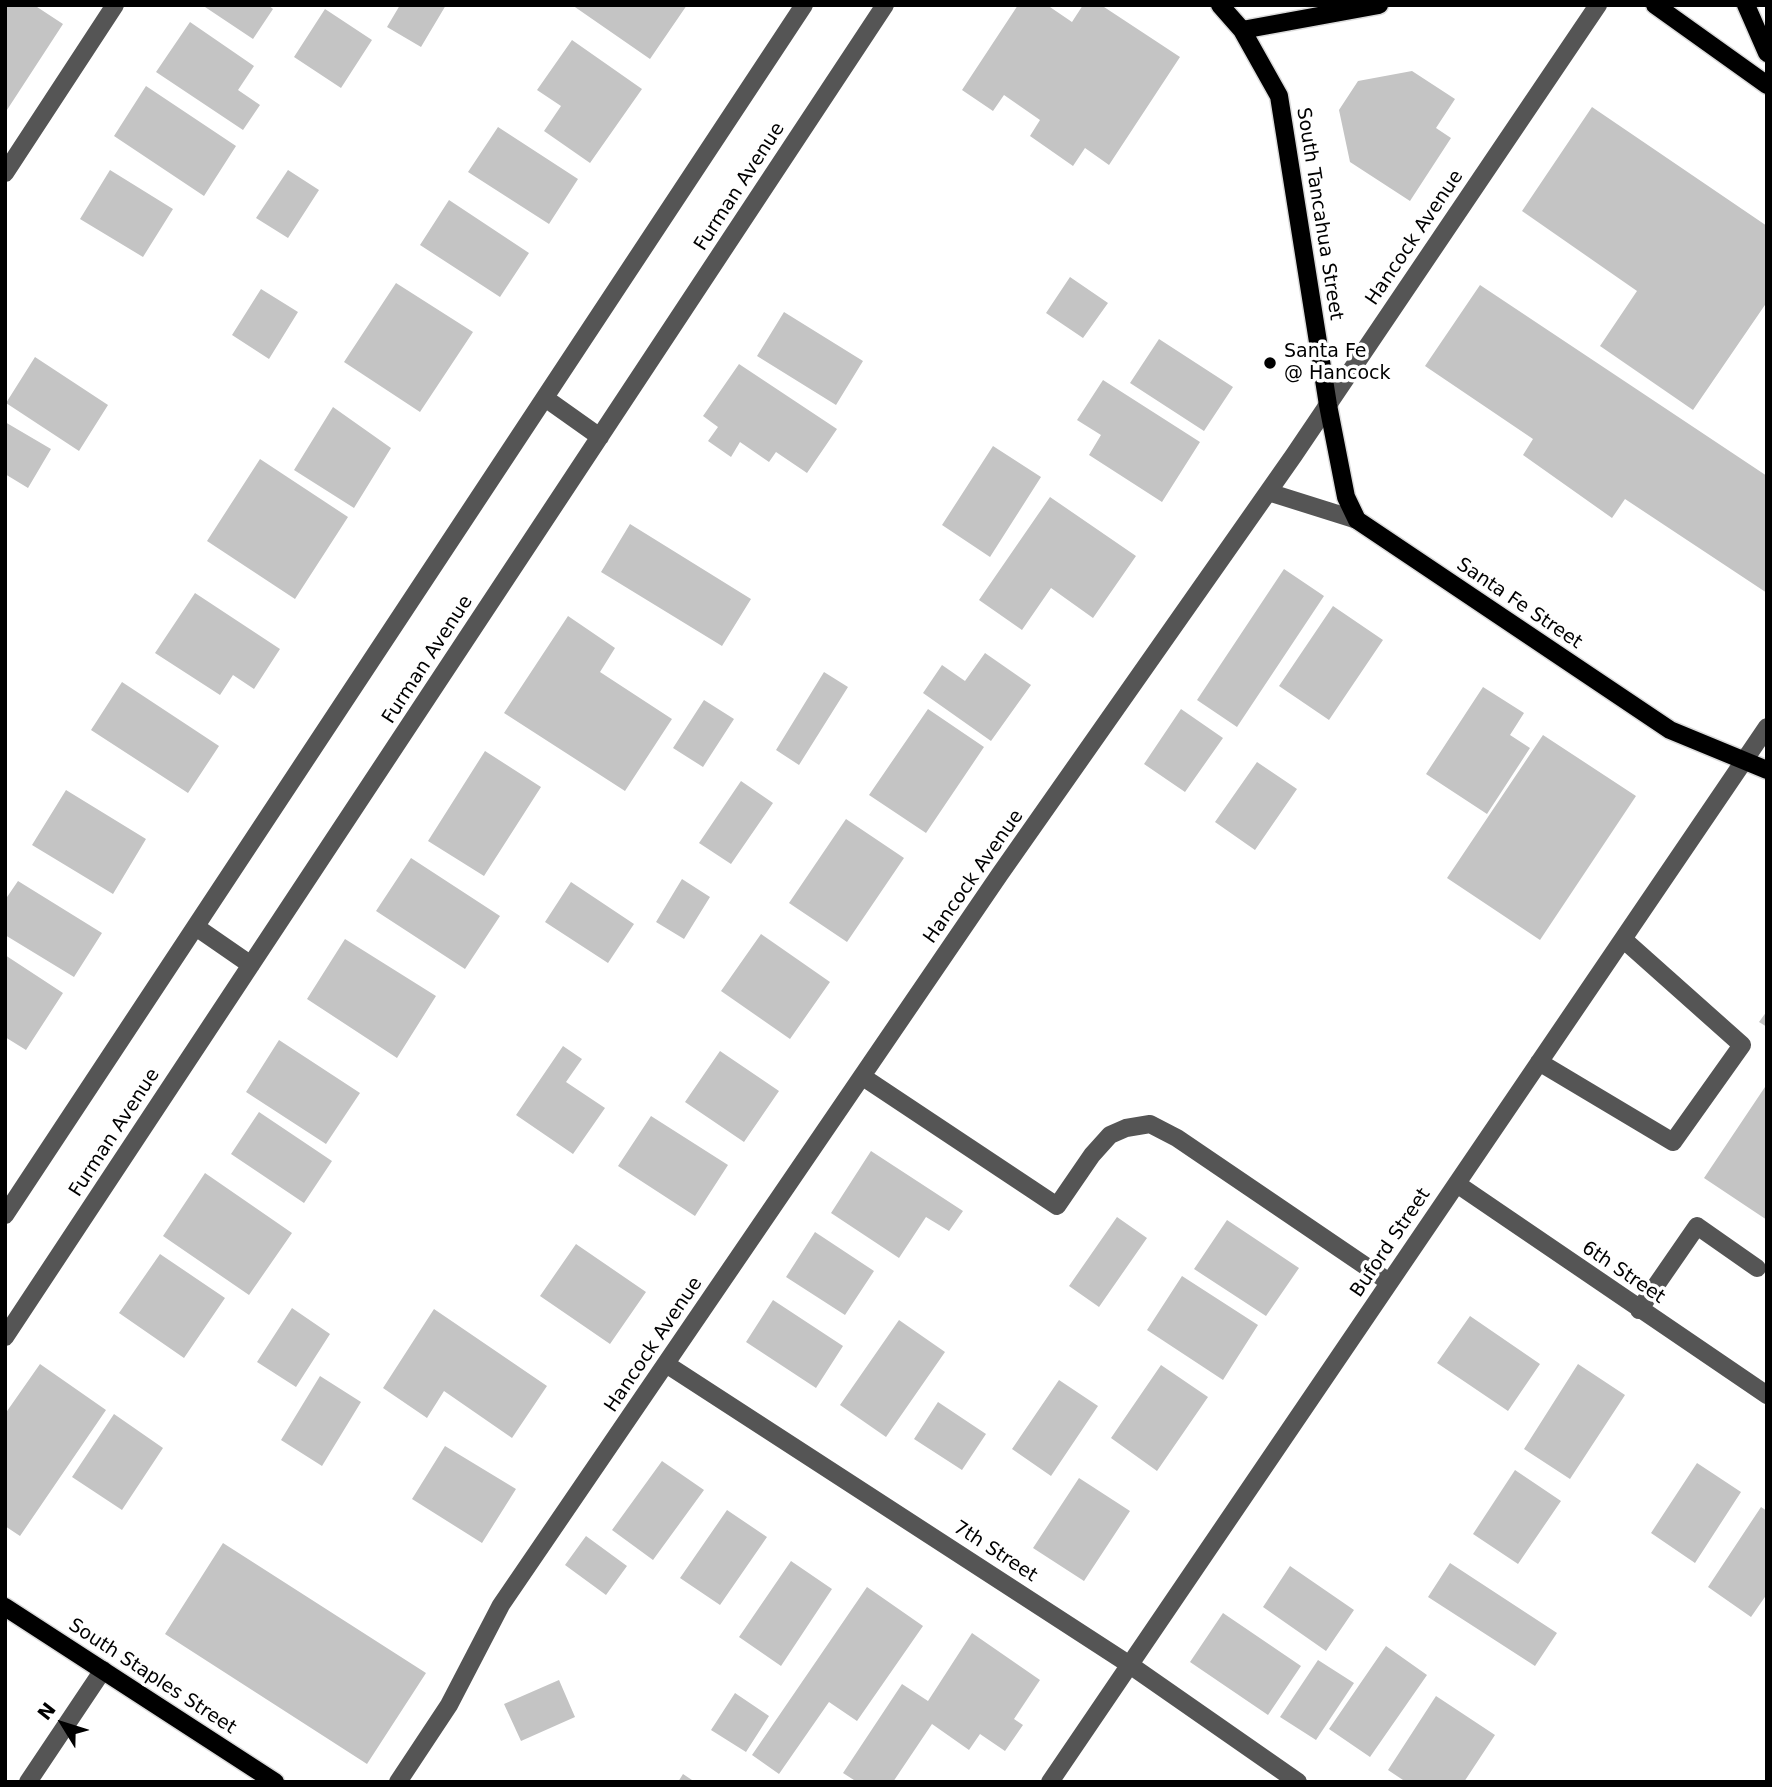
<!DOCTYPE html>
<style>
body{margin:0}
#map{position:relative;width:1772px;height:1787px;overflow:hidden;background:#fff;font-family:"DejaVu Sans",sans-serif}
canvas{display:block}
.frame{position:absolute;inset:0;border:7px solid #000;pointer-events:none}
.north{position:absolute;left:28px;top:1689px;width:70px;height:70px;-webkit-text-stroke:5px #fff;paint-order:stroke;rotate:308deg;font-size:19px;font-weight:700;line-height:28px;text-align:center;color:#000}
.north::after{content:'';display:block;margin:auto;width:24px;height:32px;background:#000;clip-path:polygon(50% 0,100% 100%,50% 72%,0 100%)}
</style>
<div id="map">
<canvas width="1772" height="1787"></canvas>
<div class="frame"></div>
<div class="north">N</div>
</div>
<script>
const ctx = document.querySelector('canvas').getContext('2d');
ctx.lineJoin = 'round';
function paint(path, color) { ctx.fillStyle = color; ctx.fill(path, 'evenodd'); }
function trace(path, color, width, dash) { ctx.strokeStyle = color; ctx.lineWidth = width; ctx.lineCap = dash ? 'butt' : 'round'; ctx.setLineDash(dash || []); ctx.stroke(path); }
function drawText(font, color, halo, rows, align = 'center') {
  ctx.font = font + ' "DejaVu Sans",sans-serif'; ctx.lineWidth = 7; ctx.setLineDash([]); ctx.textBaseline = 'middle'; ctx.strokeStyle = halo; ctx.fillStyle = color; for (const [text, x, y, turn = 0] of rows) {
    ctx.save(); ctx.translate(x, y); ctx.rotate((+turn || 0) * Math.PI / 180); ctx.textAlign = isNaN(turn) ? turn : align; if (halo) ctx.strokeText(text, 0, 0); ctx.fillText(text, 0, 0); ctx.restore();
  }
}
paint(new Path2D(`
 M5,5H34L63,24L5,113Z
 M202,5H268L273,9L253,39Z
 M400,5H446L421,47L387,27Z
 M572,5H687L650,59Z
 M1018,5H1047L1072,22L1083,5H1101L1180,57L1109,165L1085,148L1073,166L1030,136L1040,120L1004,95L993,111L962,90Z
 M325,9L372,40L341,88L294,57Z
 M190,22L254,66L238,90L260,105L243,130L156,72Z
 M572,40L642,89L590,163L544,131L561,106L537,90Z
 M1412,71L1455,99L1436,128L1451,138L1410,201L1350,162L1339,110L1358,81Z
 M146,86L236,146L204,196L114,136Z
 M1592,107L1767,226V302L1693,410L1600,346L1637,291L1522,211Z
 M498,127L578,179L549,224L468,172Z
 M110,170L173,209L143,257L80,219Z
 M288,170L319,190L288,238L256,218Z
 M449,200L529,253L500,297L420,245Z
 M1070,277L1108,303L1083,338L1046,313Z
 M396,283L473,332L420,412L344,362Z
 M1480,285L1767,476V593L1625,499L1612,518L1523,455L1533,439L1425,366Z
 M261,289L298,312L269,359L232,335Z
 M784,312L863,361L836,405L757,356Z
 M1159,339L1233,387L1204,431L1130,383Z
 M35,357L108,405L79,451L6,403Z
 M739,364L837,429L807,473L776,452L769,462L740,442L731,457L708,441L718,427L703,416Z
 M1103,380L1200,442L1162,502L1089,455L1101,435L1077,420Z
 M333,407L391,448L354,508L294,470Z
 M5,422L51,449L28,488L5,474Z
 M993,446L1041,477L990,557L942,525Z
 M260,459L348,517L295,599L207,541Z
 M1050,497L1136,556L1093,618L1051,588L1022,630L979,600Z
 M630,524L751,599L722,646L601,572Z
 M1284,569L1324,596L1237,727L1197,700Z
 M195,593L280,649L254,689L233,675L220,695L155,653Z
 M1333,606L1383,640L1329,720L1279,686Z
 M568,616L615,648L600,672L672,719L625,791L504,713Z
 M985,653L1031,685L991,741L923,693L942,665L965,681Z
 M824,672L848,687L799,765L776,750Z
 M122,682L219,746L188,793L91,730Z
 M1483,687L1524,713L1510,735L1530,748L1487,814L1426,774Z
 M704,700L734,719L703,767L673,748Z
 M928,709L984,747L926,833L869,795Z
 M1181,709L1223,738L1185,792L1144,764Z
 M1543,735L1636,796L1540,940L1447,878Z
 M485,751L541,787L484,876L428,841Z
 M1257,762L1297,789L1255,850L1215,822Z
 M741,781L773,803L731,864L699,843Z
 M66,790L146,839L113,894L32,845Z
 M846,819L904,858L847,942L789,903Z
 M411,858L500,916L465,969L376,911Z
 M682,879L710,897L684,939L656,922Z
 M18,881L102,933L74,977L5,935V900Z
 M571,882L634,924L608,963L545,922Z
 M761,934L830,982L790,1039L721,991Z
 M345,939L436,996L397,1058L307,999Z
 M5,955L63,993L26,1050L5,1037Z
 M1767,1011V1027L1759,1022Z
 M279,1040L360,1093L326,1144L246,1092Z
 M563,1046L582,1059L566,1082L605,1108L573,1154L516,1115Z
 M720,1051L779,1091L744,1142L685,1102Z
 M1767,1084V1220L1704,1178Z
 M259,1112L332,1161L304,1203L231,1154Z
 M651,1116L728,1165L695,1216L618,1166Z
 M871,1151L963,1211L949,1231L926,1217L899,1258L831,1213Z
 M205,1173L292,1233L249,1295L163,1236Z
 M1117,1217L1147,1238L1099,1307L1069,1286Z
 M1227,1220L1299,1268L1266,1316L1194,1269Z
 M815,1232L874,1271L845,1315L786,1277Z
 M576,1244L646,1292L610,1344L540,1296Z
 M160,1254L225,1298L184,1358L119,1313Z
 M1182,1276L1258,1325L1223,1380L1147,1330Z
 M773,1300L843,1346L816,1388L746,1342Z
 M292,1308L330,1334L296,1387L257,1362Z
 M434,1309L547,1386L512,1438L444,1391L427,1418L383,1388Z
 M1470,1316L1540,1364L1508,1411L1437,1363Z
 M899,1320L945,1352L886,1437L840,1405Z
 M40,1364L106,1410L20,1536L5,1526V1414Z
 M1578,1364L1625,1395L1570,1479L1524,1449Z
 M1161,1365L1208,1397L1157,1471L1111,1438Z
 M320,1376L361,1402L322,1466L281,1440Z
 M1059,1380L1098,1406L1051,1476L1012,1449Z
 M938,1402L986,1434L962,1470L914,1439Z
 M114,1414L163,1448L122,1510L72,1477Z
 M445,1446L516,1489L482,1543L412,1499Z
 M662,1461L704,1490L653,1560L612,1530Z
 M1697,1463L1741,1492L1695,1563L1651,1533Z
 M1515,1470L1561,1501L1518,1564L1473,1534Z
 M1079,1478L1130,1511L1084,1581L1033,1548Z
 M1761,1507L1767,1511V1594L1751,1617L1708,1587Z
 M727,1510L767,1537L720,1605L680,1578Z
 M586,1536L627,1566L606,1595L565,1565Z
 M223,1543L426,1673L367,1764L165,1634Z
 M791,1561L832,1589L781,1666L739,1637Z
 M1450,1563L1557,1633L1535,1666L1428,1597Z
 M1290,1566L1354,1610L1326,1651L1263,1607Z
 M867,1587L923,1626L857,1721L829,1702L779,1774L752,1755Z
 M1223,1613L1301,1666L1268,1715L1190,1662Z
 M972,1633L1040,1680L1014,1719L1023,1725L1005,1751L980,1734L969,1750L932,1724L893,1782H857L843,1773L902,1684L928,1701Z
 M1386,1646L1427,1675L1370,1757L1329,1729Z
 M1318,1660L1354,1683L1316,1740L1280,1717Z
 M559,1680L575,1717L521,1741L504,1704Z
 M735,1693L769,1716L746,1752L711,1730Z
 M1436,1696L1495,1735L1464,1782H1406L1388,1770Z
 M683,1774L695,1782H678Z`), '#c4c4c4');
const major = new Path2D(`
 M1220,5L1242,30L1279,96L1328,405L1346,497L1357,520L1670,730L1767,770
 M1655,5L1767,85
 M1746,5L1767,53
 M1242,30L1379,5
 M5,1607L275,1782`);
trace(major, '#dbdbdb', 21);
trace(new Path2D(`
 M5,173L115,5
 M545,398L600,437
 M1268,492L1357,520
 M196,927L251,965
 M1539,1062L1673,1142L1742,1045L1623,939
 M863,1077L1057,1206L1092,1155L1110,1135L1126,1128L1150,1124L1177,1138L1389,1282
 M1457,1184L1767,1395
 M5,1215L804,5
 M1639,1310L1697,1226L1757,1268
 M5,1337L885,5
 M666,1364L1130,1665L1298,1782
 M28,1782L103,1670
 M398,1782L449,1705L501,1605L1000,874L1294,455L1598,5
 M1050,1782L1767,727`), '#555', 18);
trace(major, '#000', 18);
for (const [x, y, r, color] of [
 [1270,363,7,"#000"]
]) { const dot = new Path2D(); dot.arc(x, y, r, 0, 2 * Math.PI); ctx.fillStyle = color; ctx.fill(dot); trace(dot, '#fff', 2.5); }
drawText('19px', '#000', '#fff', [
 ["Furman Avenue",740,187,-57],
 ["South Tancahua Street",1319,214,81],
 ["Hancock Avenue",1415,238,-56],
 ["Santa Fe Street",1519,604,34],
 ["Furman Avenue",428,660,-57],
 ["Hancock Avenue",974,877,-55],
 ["Furman Avenue",115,1133,-57],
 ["Buford Street",1391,1243,-56],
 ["6th Street",1623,1273,34],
 ["Hancock Avenue",654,1345,-56],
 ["7th Street",995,1552,33],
 ["South Staples Street",152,1677,33]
]);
drawText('19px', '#000', '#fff', [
 ["Santa Fe",1284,352],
 ["@ Hancock",1284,374]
], 'left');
</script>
